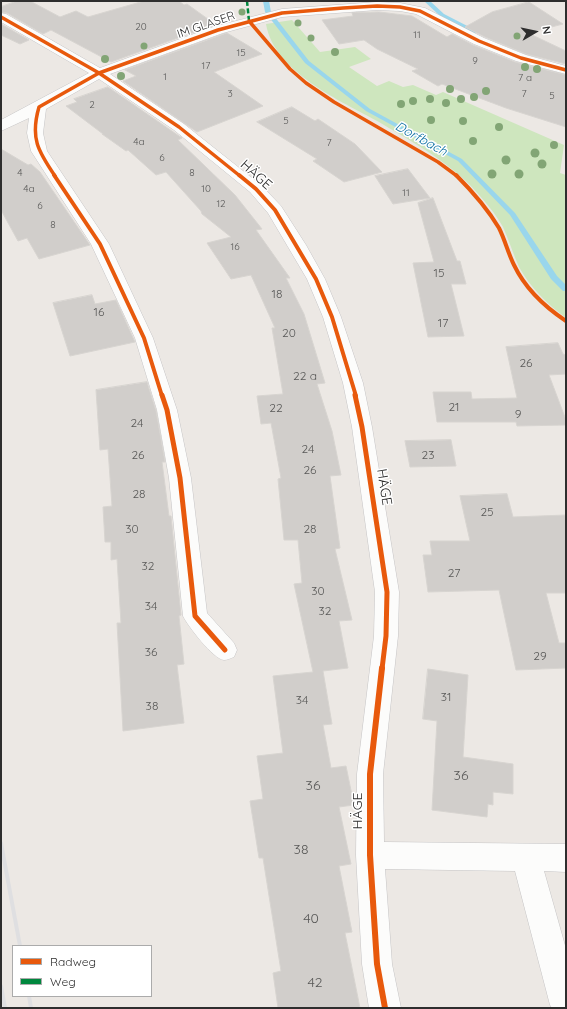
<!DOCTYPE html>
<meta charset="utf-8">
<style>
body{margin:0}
#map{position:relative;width:567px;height:1009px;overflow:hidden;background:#ece8e4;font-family:Quicksand,sans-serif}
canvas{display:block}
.frame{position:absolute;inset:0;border:2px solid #2e2e2e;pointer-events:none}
.legend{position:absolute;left:12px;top:945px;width:140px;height:52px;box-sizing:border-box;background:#fff;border:1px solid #ababab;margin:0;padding:5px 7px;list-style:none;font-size:12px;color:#2e2e2e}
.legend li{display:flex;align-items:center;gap:8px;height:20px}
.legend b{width:20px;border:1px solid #ababab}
.north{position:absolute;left:515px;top:12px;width:40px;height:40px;-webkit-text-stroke:3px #fff;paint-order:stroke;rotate:81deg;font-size:11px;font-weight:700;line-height:16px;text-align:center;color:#2e2e2e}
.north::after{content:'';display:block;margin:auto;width:14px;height:18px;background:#2e2e2e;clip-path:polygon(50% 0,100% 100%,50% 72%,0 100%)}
</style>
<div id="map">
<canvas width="567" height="1009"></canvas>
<div class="frame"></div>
<ul class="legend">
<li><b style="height:5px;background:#e8590c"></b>Radweg</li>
<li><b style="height:5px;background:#00873e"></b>Weg</li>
</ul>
<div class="north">N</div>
</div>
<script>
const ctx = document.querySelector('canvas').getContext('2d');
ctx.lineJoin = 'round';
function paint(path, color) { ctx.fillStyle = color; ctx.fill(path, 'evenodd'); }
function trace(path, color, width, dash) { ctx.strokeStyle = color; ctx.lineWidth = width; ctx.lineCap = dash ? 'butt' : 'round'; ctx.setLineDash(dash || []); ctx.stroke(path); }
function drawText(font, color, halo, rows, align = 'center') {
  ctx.font = font + ' Quicksand,sans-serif'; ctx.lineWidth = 3; ctx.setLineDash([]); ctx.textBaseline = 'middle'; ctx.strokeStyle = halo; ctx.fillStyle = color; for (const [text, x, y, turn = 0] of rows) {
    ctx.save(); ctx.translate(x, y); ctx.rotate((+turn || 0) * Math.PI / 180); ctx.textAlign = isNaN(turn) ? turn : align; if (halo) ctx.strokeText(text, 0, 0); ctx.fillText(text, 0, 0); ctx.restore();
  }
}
paint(new Path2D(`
 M292,20L320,52L355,47L371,59L349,67L377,86L389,81L403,87L413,85L436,95L443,92L564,145L560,173L566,175V318C547,304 530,287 519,267C513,254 509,240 503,227C494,210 469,182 453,170C431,152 404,137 379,122C341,101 274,72 266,24Z`), '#cee6be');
paint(new Path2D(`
 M263,1H269L271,12L309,61L370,109L462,159L515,213L557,276L566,285V291H563L551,279L510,215L458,161L366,111L305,63L265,12Z
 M424,1H430L444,14L479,32L474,33L440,16Z`), '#99d6ec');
const building = new Path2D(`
 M17,1H30L60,17L76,11L88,17L144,1H179L184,5L187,4L212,22L209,23L214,25L111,62L51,30L43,34L7,13L1,12V7Z
 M529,2L563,24L528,33L566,51V64L526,54L485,37L465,27L492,12Z
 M379,12L412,16L447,37L452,34L473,45L515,62L566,75V127L506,108L442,84L438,86L412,71L418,69L377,49L364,40L339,44L322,20L353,16L352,13Z
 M1,24L29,40L20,44L1,35Z
 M227,33L262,54L214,72L263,106L197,132L123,81L136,76L125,70Z
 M108,87L182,138L178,140L235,195L262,229L256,230L290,278H286L304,314L325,383L317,384L332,431L341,475L330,476L340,548L335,549L352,620L339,621L348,668L323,671L332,724L323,725L331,768L346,766L354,805L339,807L351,864L339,866L352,932L345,933L360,1008H278L273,973L281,971L263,858H259L250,801L263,799L257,756L283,753L273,676L313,672L294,584L302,583L298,540H284L278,479L281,478L271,423L261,424L257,396L283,394L272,328H275L251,275L231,279L207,243L231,237L202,214L201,211L166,172L156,175L128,150L126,151L102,134H103L66,106L77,102L74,99Z
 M292,107L315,121L318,119L355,144L382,172L344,182L313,161L317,159L257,122Z
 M1,149L28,165L31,164L40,172L90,245L39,259L27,238L18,241L1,210Z
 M408,169L430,198L393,204L375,176Z
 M433,198L457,261H460L466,284H451L464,336L428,337L413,263L434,262L418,203Z
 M92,295L95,304L116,300L135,342L70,356L53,303Z
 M558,343L563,354L566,355V374L549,375L566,420V425L517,426L516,422H437L433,392H471L472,399L517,398L506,347Z
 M147,382L156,411L165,462H162L169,516H171L181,615L179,616L184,664L177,665L184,723L123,731L117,623H121L117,559L111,560V542H105L103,507L112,506L108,449L100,450L96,390Z
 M451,440L456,466L410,467L405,441Z
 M507,494L513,517L566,515V593H546L559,643H566V668L516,670L499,590L428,592L423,555H432L430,541H470L460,496Z
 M428,669L468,675L463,757L513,764V794L493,792V805L488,804L487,817L432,810L437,721L423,719Z`);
paint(building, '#d1cecb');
trace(building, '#d7d4d0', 1);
const minor = new Path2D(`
 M377,2L400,3L425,8L484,38L526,55L566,66V74L516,61L474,44L416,14L400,11L377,10L282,17L223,33L110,74L184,124L262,186L281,206L306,245L325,279L341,317L363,383L372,427L399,592L398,636L383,774L384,842L566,844V872L544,871L566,949V1008H552L550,1005L515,871L385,869L392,964L401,1008H369L362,964L356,855L357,774L374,636L375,592L352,427L343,383L323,317L307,279L268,213L250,192L174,130L99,79L46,109L43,133L47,151L109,244L153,338L177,410L191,478L207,613L234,643L237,650L234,657C231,658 227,660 224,660C213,659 188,626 183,616L169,478L157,410L135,338L91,244L31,151L27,133L29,118L1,131V120L89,73L1,22V13L6,14L100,68L213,27L282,9Z`);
trace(minor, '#c5c4c5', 1);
paint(minor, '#fcfcfb');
trace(new Path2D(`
 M1,843L20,946
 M1,986L5,1008
 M29,996L31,1008`), '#dfdfe1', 4);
trace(new Path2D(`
 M247,1L249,21L252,24`), '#00873e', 2.5, [5, 2.5]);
trace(new Path2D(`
 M1,17L99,73L179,127L240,176
 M249,21L290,69L306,83L334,102L438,162L457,176
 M55,176C38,151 30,138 39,107L99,73L218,30L282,13L343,8L377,6L400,7L420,11L479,41L521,58L566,70`), '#e8590c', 3.5);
trace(new Path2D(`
 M54,175L100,244L144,338L162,396
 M239,175L256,189L275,210L316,279L332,317L356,396
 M456,175C472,191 487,208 499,228C505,240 508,253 514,265C525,288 545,307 566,321`), '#e8590c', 4);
trace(new Path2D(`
 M162,395L167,410L180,478L195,616L225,650
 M355,395L362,427L387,592L386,636L382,669`), '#e8590c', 5);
trace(new Path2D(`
 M382,668L370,774V855L377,964L385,1008`), '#e8590c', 6);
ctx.fillStyle = '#82a575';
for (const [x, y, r] of [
 [242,12,3.5],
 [298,23,3.5],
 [517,36,3.5],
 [311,38,3.5],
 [144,46,3.5],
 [335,52,4],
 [105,59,4],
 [525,67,4],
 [537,69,4],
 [121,76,4],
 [450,89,4],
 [486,91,4],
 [474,97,4],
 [430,99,4],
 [461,99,4],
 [413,101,4],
 [446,103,4],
 [401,104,4],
 [431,120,4],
 [463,121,4],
 [499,127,4],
 [473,141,4],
 [554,145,4],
 [535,153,4.5],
 [506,160,4.5],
 [542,164,4.5],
 [492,174,4.5],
 [519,174,4.5]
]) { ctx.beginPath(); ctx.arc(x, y, r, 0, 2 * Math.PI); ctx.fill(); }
drawText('10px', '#585857', null, [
 ["20",141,27],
 ["11",417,35],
 ["15",241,53],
 ["9",475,61],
 ["17",206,66],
 ["1",165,77],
 ["7 a",525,78],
 ["3",230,94],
 ["7",524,94],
 ["5",552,96],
 ["2",92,105],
 ["5",286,121],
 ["4a",139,142],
 ["7",329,143],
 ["6",162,158],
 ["4",20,173],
 ["8",192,173],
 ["4a",29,189],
 ["10",206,189],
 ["11",406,193],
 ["12",221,204],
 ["6",40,206],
 ["8",53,225],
 ["16",235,247]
]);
drawText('12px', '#2e2e2e', '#fff', [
 ["IM GLASER",206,25,-19]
]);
drawText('12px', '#585857', null, [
 ["15",439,273],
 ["18",277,294],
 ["16",99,312],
 ["17",443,323],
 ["20",289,333],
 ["26",526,363],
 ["22 a",305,376],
 ["21",454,407],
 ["22",276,408],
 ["9",518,414],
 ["24",137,423],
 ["24",308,449],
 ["26",138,455],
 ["23",428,455],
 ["26",310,470],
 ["28",139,494],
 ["25",487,512],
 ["30",132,529],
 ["28",310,529],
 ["32",148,566],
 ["27",454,573],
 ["30",318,591],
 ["34",151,606],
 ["32",325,611],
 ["36",151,652],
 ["29",540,656],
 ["31",446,697],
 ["34",302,700],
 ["38",152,706]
]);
drawText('italic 13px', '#0d6fa3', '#fff', [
 ["Dorfbach",421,139,29]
]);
drawText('14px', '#2e2e2e', '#fff', [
 ["HÄGE",256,175,42],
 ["HÄGE",384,487,81],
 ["HÄGE",358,811,-90]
]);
drawText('14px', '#585857', null, [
 ["36",461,776],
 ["36",313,786],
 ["38",301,850],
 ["40",311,919],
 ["42",315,983]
]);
</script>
